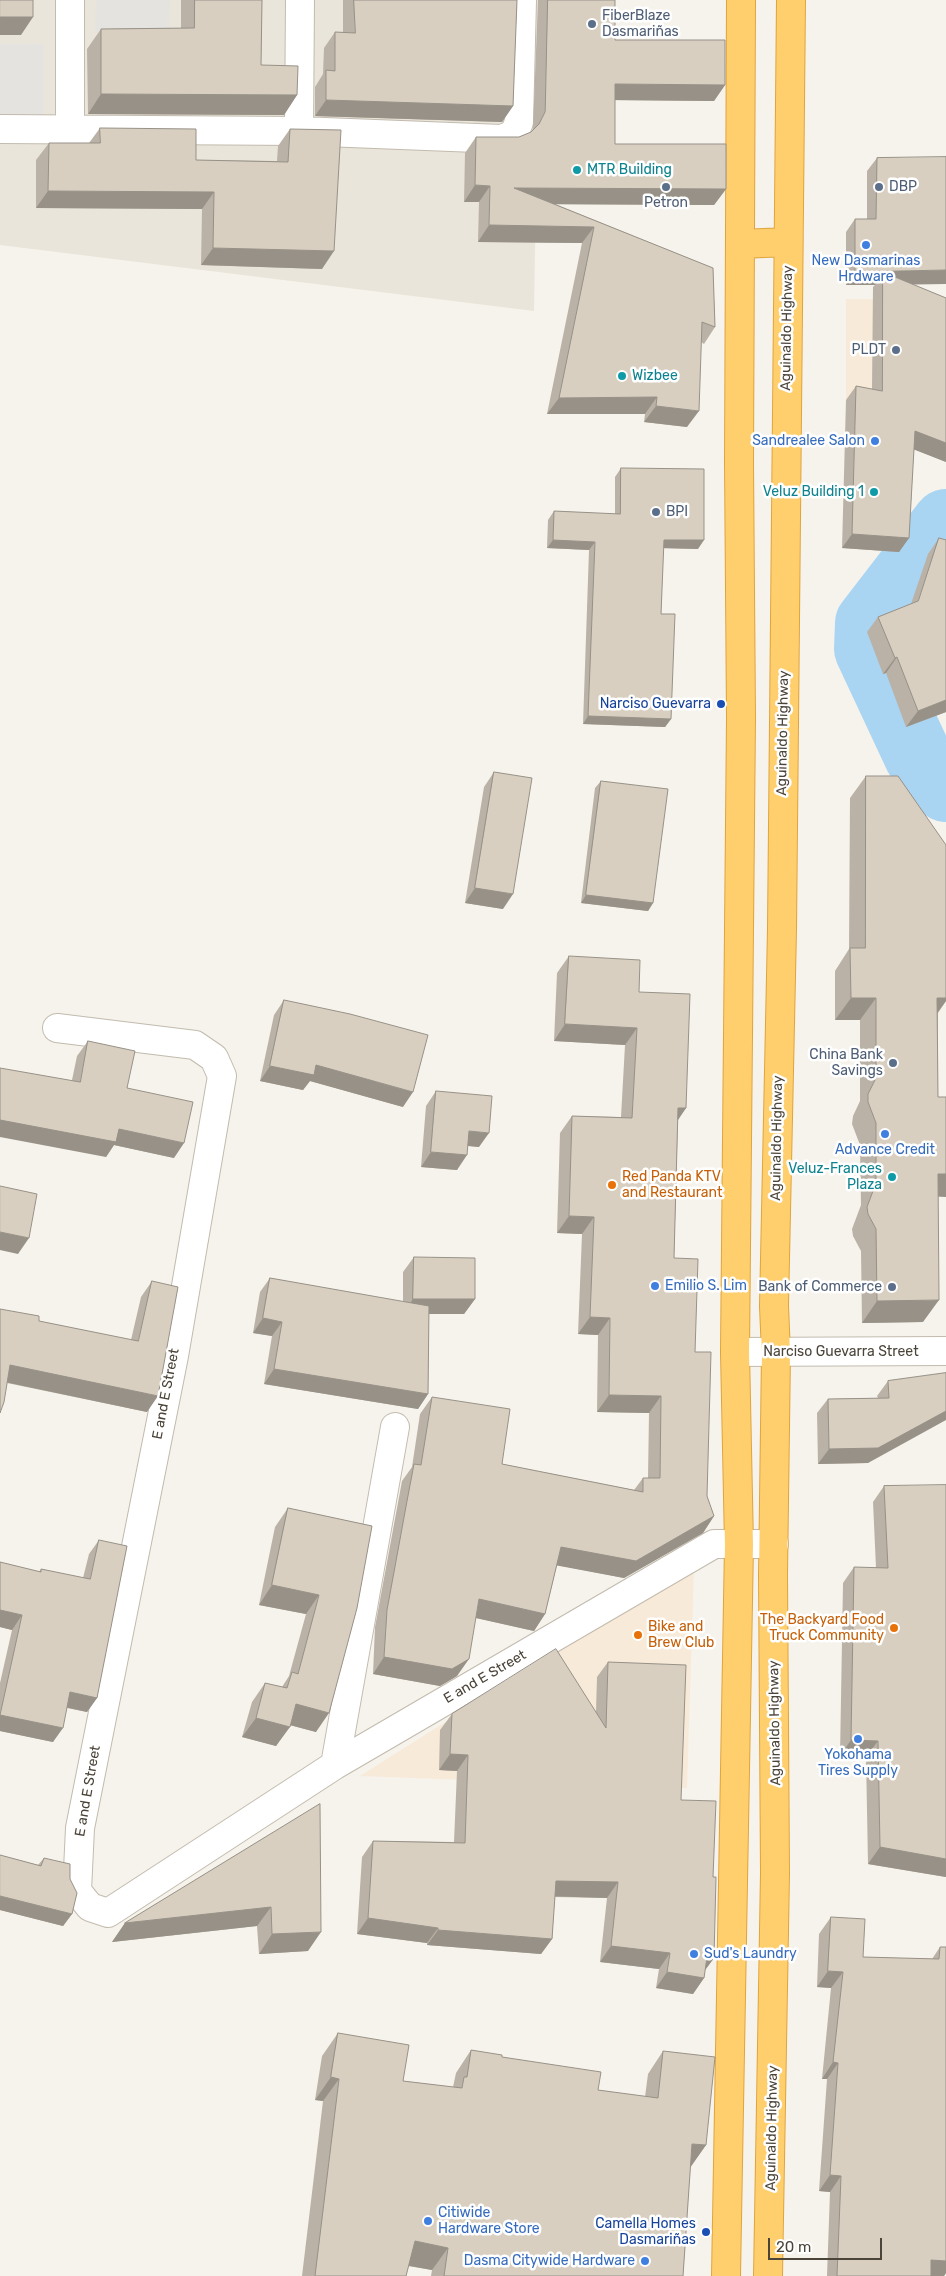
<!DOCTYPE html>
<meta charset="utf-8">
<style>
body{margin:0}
#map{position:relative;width:946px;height:2276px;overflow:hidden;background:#f6f3ec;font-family:Rubik,sans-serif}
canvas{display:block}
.scale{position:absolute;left:768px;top:2238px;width:114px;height:22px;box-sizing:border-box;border:2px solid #4b4439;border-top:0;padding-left:6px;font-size:15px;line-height:18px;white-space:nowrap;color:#4b4439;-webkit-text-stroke:4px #fff;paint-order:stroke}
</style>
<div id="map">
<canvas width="946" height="2276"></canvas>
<div class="scale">20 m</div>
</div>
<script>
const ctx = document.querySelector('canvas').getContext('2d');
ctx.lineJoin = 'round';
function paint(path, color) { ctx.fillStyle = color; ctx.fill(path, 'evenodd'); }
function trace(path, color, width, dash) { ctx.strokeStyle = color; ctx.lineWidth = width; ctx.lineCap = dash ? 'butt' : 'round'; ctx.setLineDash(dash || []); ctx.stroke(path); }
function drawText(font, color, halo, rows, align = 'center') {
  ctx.font = font + ' Rubik,sans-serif'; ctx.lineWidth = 5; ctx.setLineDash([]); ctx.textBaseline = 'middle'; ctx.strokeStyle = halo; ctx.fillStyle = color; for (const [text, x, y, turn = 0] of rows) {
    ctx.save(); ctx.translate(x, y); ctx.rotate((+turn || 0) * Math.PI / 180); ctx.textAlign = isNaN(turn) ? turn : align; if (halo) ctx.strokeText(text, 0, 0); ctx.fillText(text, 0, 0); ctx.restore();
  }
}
paint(new Path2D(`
 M0,0H539L534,311L0,245Z`), '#eae5da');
paint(new Path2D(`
 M846,299L946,300L907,412L846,400Z
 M694,1567L687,1788L360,1776L474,1704Z`), '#f7ead8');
paint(new Path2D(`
 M96,0H170L169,34L95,33Z
 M0,44H44V113L25,128L0,127Z`), '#e5e3e0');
trace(new Path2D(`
 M946,523L869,623L868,649L918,756L946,788`), '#a9d4f2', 68);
const minor = new Path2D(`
 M0,129L299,131L502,139L514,134L519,122L522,0
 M70,129V0
 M299,131L300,0
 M57,1028L195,1045L214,1058L222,1076L174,1356L80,1828L77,1891L90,1907L108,1913L335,1765L714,1544H774
 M735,1352L946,1351
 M335,1765L395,1427`);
const highway = new Path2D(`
 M740,244L788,242
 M726,2276L739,1545L735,1352L741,718L739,462L741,0
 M768,2276L775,1873L773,1575L776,1353L774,1306L782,929L791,0`);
trace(minor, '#c2bbae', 30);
trace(highway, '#e0a43c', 30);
trace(minor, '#fff', 28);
trace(highway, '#ffcf6e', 28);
paint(new Path2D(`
 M181,0H262L261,65L297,95L284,115L88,114L87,49L101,29L181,28Z
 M343,0H517L513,106L502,122L315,116V87L323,74L324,48L335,32H343Z
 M538,0H615V40L725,85L714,101L615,100V144L726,189L714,205L555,204L713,268L715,327L704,344L701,342L687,427L644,422L645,414H547L582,243L478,242L479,202H464L465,153L476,137H519L532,132L533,128Z
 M100,128L196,160L277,161L278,146L290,129L322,269L201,265L202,209L36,208V160L49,143H89Z
 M877,158L912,284L946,298V462L914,449L909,538L899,552L842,548L846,400L856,386L872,389L873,287L875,285H846V232L855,219H867V171Z
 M621,468L698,549L663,548L661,614L671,719L665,727L583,724L589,550L547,548L548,520L554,511L615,514V477Z
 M939,538L946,540V712L906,727L886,673L883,674L867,632L878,617L911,604L928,554Z
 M494,772L503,909L465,903L484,787Z
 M866,776L946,845V1001L938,1013V1197L923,1322L862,1323L861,1251L853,1236L852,1229L861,1205L860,1145L852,1124L853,1116L860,1101V1020H835V971L849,949L850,798Z
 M601,781L653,903L648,911L581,903L595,788Z
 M569,956L639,992L686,1108L678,1119L674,1258L695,1352L707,1496L714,1516L703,1533L624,1578L557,1565L545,1614L534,1631L476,1618L457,1676L440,1686L373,1674L375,1627L402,1481L412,1467L420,1414L432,1397L502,1464L634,1490L643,1478H648L649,1413L597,1412L598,1335L578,1334L582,1234L557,1233L560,1133L572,1116L621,1117L625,1045L554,1041L557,973Z
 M284,1000L403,1107L310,1081L303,1090L260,1081L274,1015Z
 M88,1041L127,1088L174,1158L114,1145L106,1157L72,1080L77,1056Z
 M436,1091L479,1147L468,1146L457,1170L421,1167L426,1106Z
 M414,1257L475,1299L464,1314H429L428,1394L418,1409L264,1384L272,1336L253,1333L260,1292L270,1278L403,1302V1272Z
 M152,1281L147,1412L7,1383L0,1309L39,1321L131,1340L141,1297Z
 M946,1373L868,1463L818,1464L817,1413L828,1399L878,1398L877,1396L888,1381Z
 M884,1486L946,1877L868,1864L866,1757L840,1756L843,1583L854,1567L876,1568L873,1502Z
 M288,1508L372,1526L316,1732L290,1725L276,1746L242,1737L252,1702L265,1683L282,1687L289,1676L306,1614L259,1605L275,1527Z
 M99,1540L97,1698L87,1712L67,1708L53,1742L0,1731V1683L12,1630L0,1627V1562L39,1572L41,1569L83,1578L89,1554Z
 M608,1662L681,1800L713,1877L714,1958L705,1970L704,1978L693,1994L656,1988L659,1969L600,1962L607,1898L555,1897L552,1939L541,1954L427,1945V1943L357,1934L362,1857L373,1841L454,1842L457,1771L439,1770L440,1730L452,1714L596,1712L597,1677Z
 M320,1804L308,1951L259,1954L257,1926L112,1942L125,1923Z
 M0,1855L38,1865L44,1858L70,1879L72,1914L63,1926L0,1910Z
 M831,1917L863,1957L932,1959L940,1947H946V2273L944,2276H827L830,2192L819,2191L827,2079H822L831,1988L817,1987L819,1934Z
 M338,2033L403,2081L453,2087L456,2073L471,2050L502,2057L598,2090L645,2097L648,2074L663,2051L706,2145L690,2167L683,2276H431L432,2270L408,2266L406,2276H302L323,2101L315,2100L322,2056Z`), '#bab2a6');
paint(new Path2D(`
 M0,17H33L21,35H0Z
 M615,84L725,85L714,101L603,100Z
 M101,94L297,95L284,115L88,114Z
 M326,100L513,106L502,122L315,116Z
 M475,185L490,186L479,202H464Z
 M514,188L726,189L714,205L502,204Z
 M48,191L214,192L202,209L36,208Z
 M489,225L594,227L582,243L478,242Z
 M213,248L334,251L322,269L201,265Z
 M946,270V284L883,285V272L875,285H846L855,272Z
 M657,397L645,414H547L559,398Z
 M656,406L699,411L687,427L644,422Z
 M915,431L946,443V462L905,446Z
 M852,534L909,538L899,552L842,548Z
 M553,540L595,542L589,550L547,548Z
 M664,540H704L698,549L658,548Z
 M897,657L886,673L883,674L895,658Z
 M946,700V712L906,727L918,711Z
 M588,716L671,719L665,727L583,724Z
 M475,888L513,894L503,909L465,903Z
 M586,895L653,903L648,911L581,903Z
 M851,998H876L860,1020H835Z
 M937,998H946V1001L932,1020Z
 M565,1024L637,1028L625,1045L554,1041Z
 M316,1065L413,1092L403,1107L310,1081L303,1090L260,1081L270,1066Z
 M678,1108H686L674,1126Z
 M0,1120L119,1129L184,1143L174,1158L114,1145L106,1157L0,1137Z
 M469,1131L489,1133L479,1147L459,1145Z
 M431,1152L467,1155L457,1170L421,1167Z
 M938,1174H946V1197L923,1196Z
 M569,1216L594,1217L582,1234L557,1233Z
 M0,1232L29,1238L18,1254L0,1250Z
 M413,1299H475L464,1314H403Z
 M939,1300L923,1322L862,1323L877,1301Z
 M590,1317L610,1318L598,1335L578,1334Z
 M263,1318L282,1322L272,1336L253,1333Z
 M10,1365L158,1396L147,1412L0,1381Z
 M274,1369L428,1394L418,1409L264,1384Z
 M609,1395L661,1396L649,1413L597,1412Z
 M946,1411V1420L868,1463L818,1464L829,1449Z
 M714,1516L703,1533L624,1578L549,1564L561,1547Z
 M272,1585L319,1595L306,1614L259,1605Z
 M479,1599L545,1614L534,1631L467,1616Z
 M0,1610L22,1615L12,1630L0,1627Z
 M384,1657L469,1659L457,1676L440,1686L373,1674Z
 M70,1692L97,1698L87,1712L60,1706Z
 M296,1704L329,1713L316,1732L282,1723Z
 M0,1715L63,1728L53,1742L0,1731Z
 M256,1718L290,1727L276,1746L242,1737Z
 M851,1740L878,1741L866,1757L840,1756Z
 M450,1754L468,1755L457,1771L439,1770Z
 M880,1847L946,1859V1877L868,1864Z
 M556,1881L618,1882L607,1898L545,1896Z
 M0,1896L72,1914L63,1926L0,1910Z
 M271,1907L257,1926L112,1942L125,1923Z
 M368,1918L438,1928L427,1943L357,1934Z
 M438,1930L552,1939L541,1954L427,1945Z
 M321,1932L308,1951L259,1954L272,1934Z
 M611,1946L670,1953L659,1969L600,1962Z
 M707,1957L714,1958L703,1973Z
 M828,1971L843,1972L831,1988L817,1987Z
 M667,1972L704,1978L693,1994L656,1988Z
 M833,2062L838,2063L827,2079H822Z
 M331,2077L339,2079L323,2101L315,2100Z
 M692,2144L706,2145L690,2168Z
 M830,2175L841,2176L830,2192L819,2191Z
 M415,2241L448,2248L432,2270L399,2264Z
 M931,2260L946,2261V2273L944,2276H919Z`), '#979187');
const building = new Path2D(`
 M0,0H33V17H0Z
 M195,0H262L261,65L298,66L297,95L101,94V29L194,28Z
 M354,0H517L513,106L326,100V70L335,71V32L355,33Z
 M548,0H615V40H725V85L615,84V144H726V189L514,188L713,268L715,327L702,322L699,411L656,406L657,397L559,398L594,227L489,225L490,186L475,185L476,137H519L531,132L539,124L545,112Z
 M100,128L196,129V160L288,162L290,129L341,130L334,251L213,248L214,192L48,191L49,143H100Z
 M946,157V270L855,272V219H876L877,158Z
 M883,272L946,298V443L915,431L909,538L852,534L856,386L882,391Z
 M621,468L704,469V540H664L661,614H675L671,719L588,716L595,542L553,540L554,511L620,514Z
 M939,538L946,540V700L918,711L897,657L895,658L878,617L918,601Z
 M494,772L532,778L513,894L475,888Z
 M866,776H898L946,845V998H937L938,1097H946V1174H938L939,1300L877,1301L876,1229L868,1214L867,1207L876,1183V1123L868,1102V1094L876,1078V998H851L850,948H865Z
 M601,781L668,789L653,903L586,895Z
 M569,956L640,960L639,992L690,994L686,1108H678L674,1258L698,1259L695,1352H711L707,1496L714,1516L636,1561L561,1547L545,1614L479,1599L469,1659L452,1669L384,1657L387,1610L407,1501L414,1464L421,1465L432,1397L510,1409L502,1464L643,1492V1478H660L661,1396L609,1395L610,1318L590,1317L594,1217L569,1216L572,1116L632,1118L637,1028L565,1024Z
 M284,1000L350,1014L428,1035L413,1092L316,1065L314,1075L270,1066Z
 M88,1041L135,1051L127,1088L193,1102L184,1143L119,1129L116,1142L0,1120V1068L80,1082Z
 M436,1091L492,1096L489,1133L469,1131L467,1155L431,1152Z
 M0,1186L37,1194L29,1238L0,1232Z
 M414,1257L475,1258V1299H413Z
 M270,1278L429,1306L428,1394L274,1369L282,1322L263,1318Z
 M152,1281L178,1287L158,1396L10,1365L4,1402L0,1413V1309L39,1316V1321L138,1341Z
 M946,1373V1411L878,1448L829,1449L828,1399L889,1398L888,1381Z
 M946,1485V1859L880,1847L878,1741L851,1740L854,1567L888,1568L884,1486Z
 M288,1508L372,1526L357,1608L329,1713L296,1704L290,1727L256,1718L265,1683L287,1688L292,1672L298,1674L319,1595L272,1585Z
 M99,1540L127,1546L97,1698L70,1692L63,1728L0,1715L22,1615L0,1610V1562L41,1572V1569L90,1579Z
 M556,1649L606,1728L608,1662L686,1665L681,1800L716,1801L713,1877H716L714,1958L707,1957L704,1978L667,1972L670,1953L611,1946L618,1882L556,1881L552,1939L438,1930V1928L368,1918L373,1841L465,1843L468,1755L450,1754L452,1714Z
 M320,1804L321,1932L272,1934L271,1907L125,1923Z
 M0,1855L41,1866L44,1858L70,1864V1879L77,1893L72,1914L0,1896Z
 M831,1917L865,1919L863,1957L939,1959L940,1947H946V2261L931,2260V2276H837L841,2176L830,2175L838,2063L833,2062L843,1972L828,1971Z
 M338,2033L409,2045L403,2081L462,2088L464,2077H467L471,2050L502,2055V2057L601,2072L598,2090L658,2098L663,2051L715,2057L706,2145L692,2144L683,2276H444L448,2248L415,2241L406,2276H315L339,2079L331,2077Z`);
paint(building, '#d8cfc1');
trace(building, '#979187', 1);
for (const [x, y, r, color] of [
 [592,24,5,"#5c6f8a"],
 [577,170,5,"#0f9aa8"],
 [666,187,5,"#5c6f8a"],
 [879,187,5,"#5c6f8a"],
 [866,245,5,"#3f7fe0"],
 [896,350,5,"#5c6f8a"],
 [622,376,5,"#0f9aa8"],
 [875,441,5,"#3f7fe0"],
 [874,492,5,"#0f9aa8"],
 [656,512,5,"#5c6f8a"],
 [721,704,5,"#1a4fb4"],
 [893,1063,5,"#5c6f8a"],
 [885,1134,5,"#3f7fe0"],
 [892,1177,5,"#0f9aa8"],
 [612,1185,5,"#e8710a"],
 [655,1286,5,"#3f7fe0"],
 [892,1287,5,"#5c6f8a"],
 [894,1628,5,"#e8710a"],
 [638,1635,5,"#e8710a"],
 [858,1739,5,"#3f7fe0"],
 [694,1954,5,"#3f7fe0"],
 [428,2221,5,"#3f7fe0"],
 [706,2232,5,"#1a4fb4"],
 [645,2261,5,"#3f7fe0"]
]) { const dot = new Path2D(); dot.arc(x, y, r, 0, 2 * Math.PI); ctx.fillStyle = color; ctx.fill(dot); trace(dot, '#fff', 2); }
drawText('14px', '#4e5e75', '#fff', [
 ["FiberBlaze",602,16],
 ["Dasmariñas",602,32],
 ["DBP",889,187],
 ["Petron",666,203,"center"],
 ["PLDT",886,350,"right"],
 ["BPI",666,512],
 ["China Bank",883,1055,"right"],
 ["Savings",883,1071,"right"],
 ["Bank of Commerce",882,1287,"right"]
], 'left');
drawText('14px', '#0d838f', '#fff', [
 ["MTR Building",587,170],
 ["Wizbee",632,376],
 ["Veluz Building 1",864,492,"right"],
 ["Veluz-Frances",882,1169,"right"],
 ["Plaza",882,1185,"right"]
], 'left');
drawText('14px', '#366cbe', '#fff', [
 ["New Dasmarinas",866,261],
 ["Hrdware",866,277],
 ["Sandrealee Salon",865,441,"right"],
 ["Advance Credit",885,1150],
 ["Emilio S. Lim",665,1286,"left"],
 ["Yokohama",858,1755],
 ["Tires Supply",858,1771],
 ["Sud's Laundry",704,1954,"left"],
 ["Citiwide",438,2213,"left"],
 ["Hardware Store",438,2229,"left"],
 ["Dasma Citywide Hardware",635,2261,"right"]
]);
drawText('14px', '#4b4439', '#fff', [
 ["Aguinaldo Highway",787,328,-89],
 ["Aguinaldo Highway",783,733,-89],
 ["Aguinaldo Highway",777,1138,-89],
 ["Narciso Guevarra Street",841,1352],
 ["E and E Street",166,1394,-79],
 ["E and E Street",485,1677,-30],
 ["Aguinaldo Highway",775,1723,-91],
 ["E and E Street",88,1791,-80],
 ["Aguinaldo Highway",772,2128,-89]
]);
drawText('14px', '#164399', '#fff', [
 ["Narciso Guevarra",711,704],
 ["Camella Homes",696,2224],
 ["Dasmariñas",696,2240]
], 'right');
drawText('14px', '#c56008', '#fff', [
 ["Red Panda KTV",622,1177],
 ["and Restaurant",622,1193],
 ["The Backyard Food",884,1620,"right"],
 ["Truck Community",884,1636,"right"],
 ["Bike and",648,1627],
 ["Brew Club",648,1643]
], 'left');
</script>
